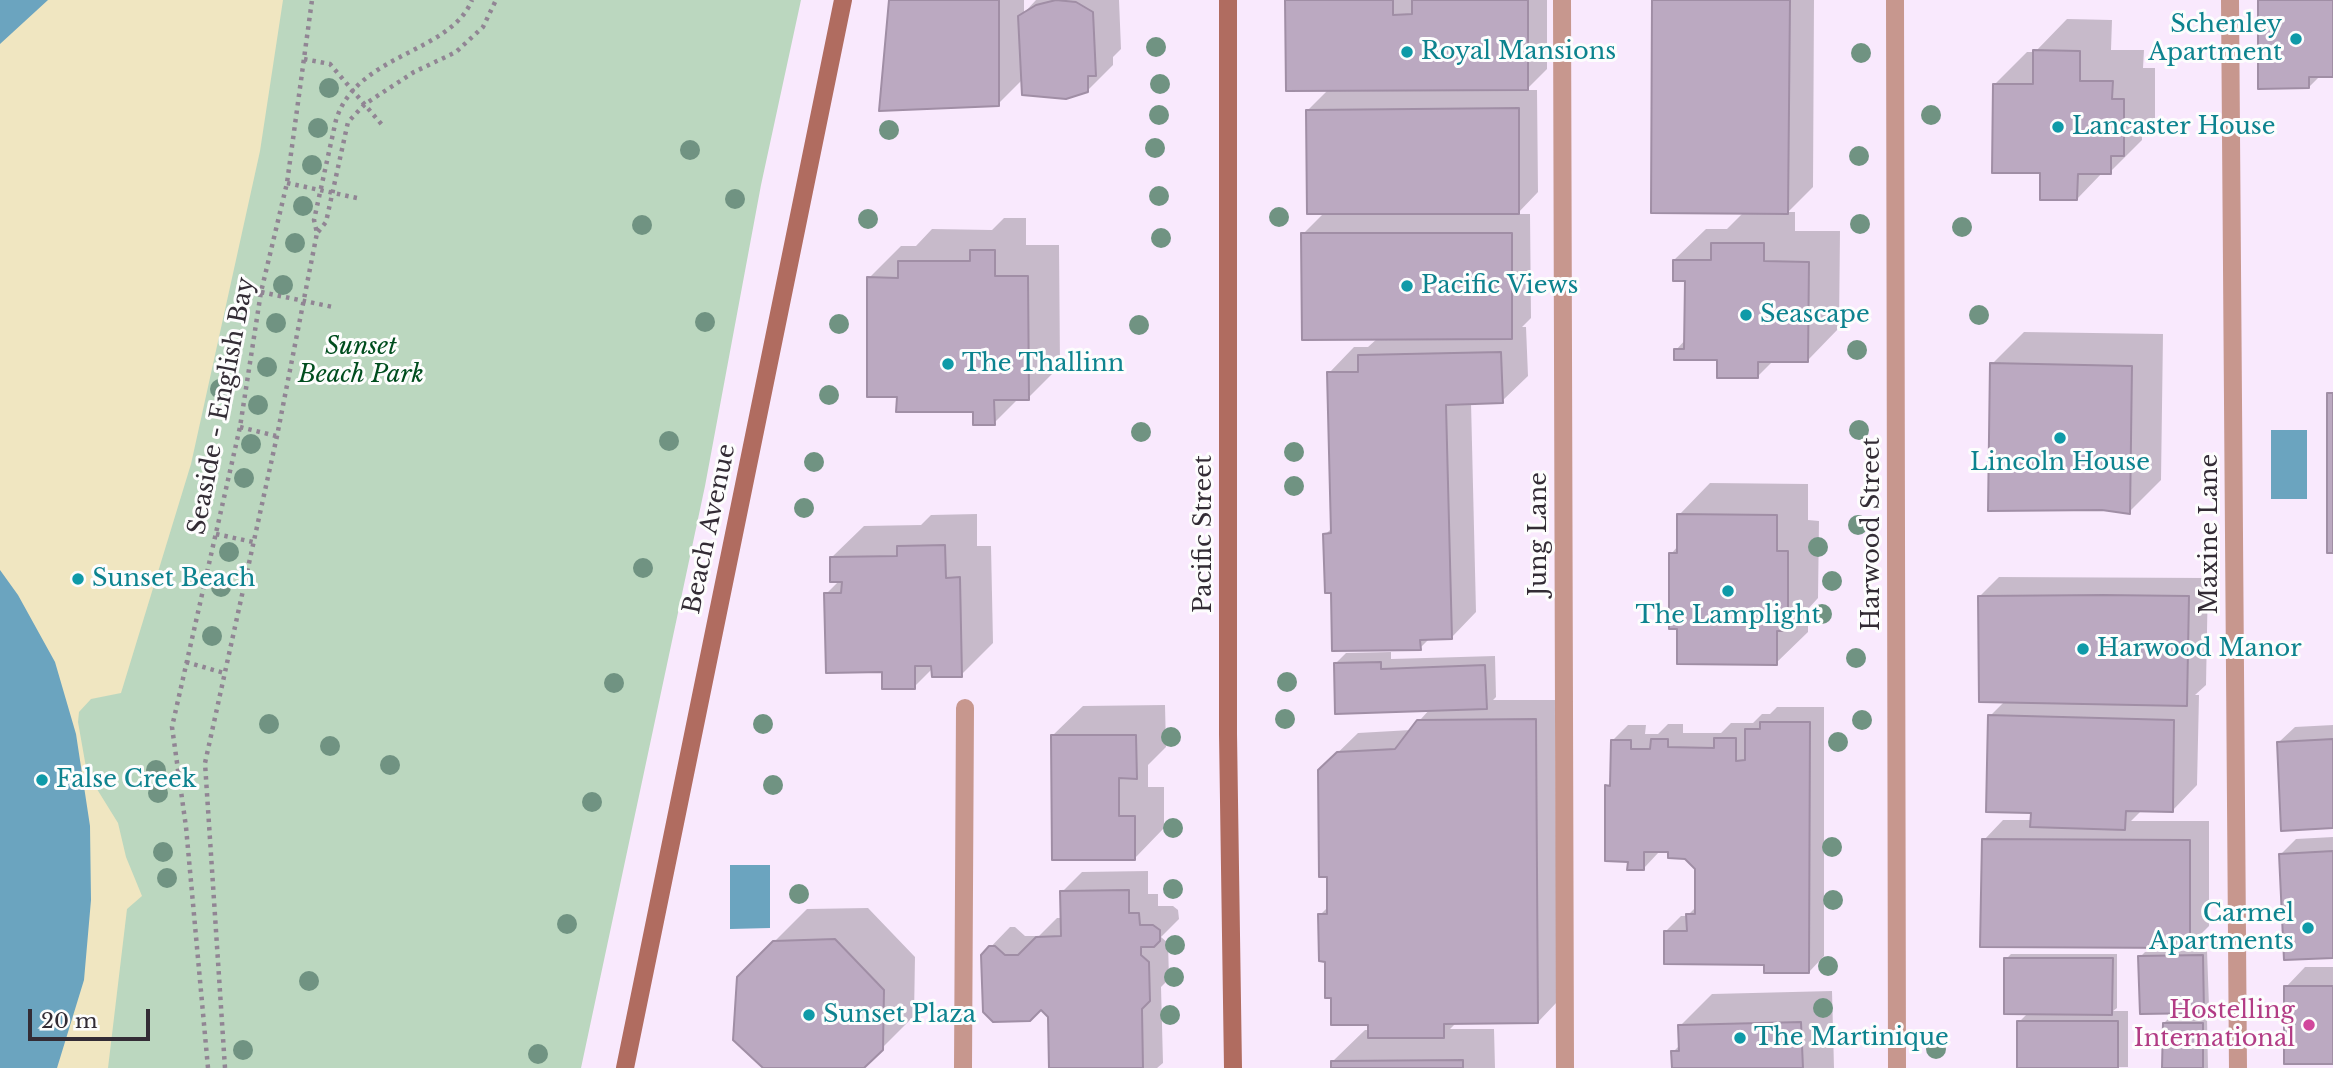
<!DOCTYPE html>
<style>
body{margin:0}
#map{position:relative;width:2333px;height:1068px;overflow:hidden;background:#f9e9fd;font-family:"Libre Baskerville",serif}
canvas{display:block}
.scale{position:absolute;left:28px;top:1009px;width:122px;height:32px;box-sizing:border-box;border:4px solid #332c35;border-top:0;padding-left:9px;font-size:21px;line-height:24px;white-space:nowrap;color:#332c35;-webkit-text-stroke:5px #fdfdfd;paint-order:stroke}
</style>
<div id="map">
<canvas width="2333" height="1068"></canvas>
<div class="scale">20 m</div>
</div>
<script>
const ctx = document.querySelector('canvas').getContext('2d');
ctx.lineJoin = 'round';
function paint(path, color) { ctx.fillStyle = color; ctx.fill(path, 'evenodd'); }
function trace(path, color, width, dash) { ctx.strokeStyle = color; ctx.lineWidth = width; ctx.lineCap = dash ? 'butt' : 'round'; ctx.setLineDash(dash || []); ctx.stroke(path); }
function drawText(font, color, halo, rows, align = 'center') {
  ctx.font = font + ' "Libre Baskerville",serif'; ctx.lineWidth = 6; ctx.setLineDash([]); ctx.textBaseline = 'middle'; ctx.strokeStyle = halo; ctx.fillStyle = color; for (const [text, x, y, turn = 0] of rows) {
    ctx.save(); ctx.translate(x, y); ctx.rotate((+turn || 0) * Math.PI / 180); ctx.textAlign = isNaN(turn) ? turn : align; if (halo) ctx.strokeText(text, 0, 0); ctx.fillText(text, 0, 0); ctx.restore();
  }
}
paint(new Path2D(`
 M48,0H801L761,185L705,486L581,1068H57L76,734L0,44Z`), '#bbd7bf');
paint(new Path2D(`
 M0,0H283L260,151L191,464L121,693L91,699L79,712L78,722L87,773L118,823L126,857L142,896L127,909L108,1068H0Z`), '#f0e6c1');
paint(new Path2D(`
 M0,0H48L0,44Z
 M2271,430H2307V499H2271Z
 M0,570L18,595L55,662L76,734L90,826L91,900L84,980L57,1068H0Z
 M730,865H770V928L730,929Z`), '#6ba4bf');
paint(new Path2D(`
 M890,0H1024V13L1036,0H1119L1121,49L1113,57V65L1087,91L1023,79L998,104Z
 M1286,0H1547V69L1526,90H1537L1538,192L1517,214H1530L1531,318L1522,327H1526L1528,376L1502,401L1471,402L1476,612L1451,638H1430L1420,648L1332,592L1325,535L1333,527L1329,373L1354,347H1368L1378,338L1303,234L1325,212L1308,110L1329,89Z
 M1654,0H1814L1813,187L1788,212H1795V231H1840L1839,328L1808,360H1774L1757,377L1719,359L1676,350L1686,339V279L1674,260L1706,229H1727L1744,212Z
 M2260,0H2333V76H2320L2309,87Z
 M2067,19L2112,20L2111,50H2144L2143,68H2155V122L2142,134V140L2110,172H2103L2077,199L2042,172L1995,84L2027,52H2035Z
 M1004,218H1026V245H1059L1060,366L1028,398H1019L994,423L975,410L898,395L869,278L901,246H916L932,229L992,230Z
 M2024,332L2163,334L2161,480L2129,512L1992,364Z
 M1710,483L1808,484V520L1819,521L1818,598L1808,609V632L1776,663L1679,627L1671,554L1678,546L1679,515Z
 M977,514V546H991L993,643L961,675L933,668L914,687L884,670L826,594L840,580L831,558L864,526L921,525L931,515Z
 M1999,577L2208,578L2206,685L2195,695H2199L2197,785L2172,811L2142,810L2131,821H2209V926L2189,946L1984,840L2003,820H2032L2033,812L1990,716L2005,701L1979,597Z
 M1391,652V659L1495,656L1496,697L1493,700H1555L1557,1002L1538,1022H1457L1450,1029H1494L1495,1068H1333V1061L1365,1030H1370V1023L1332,996L1320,915L1328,907V875L1320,770L1358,733L1411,730L1430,709L1335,664L1346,653Z
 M1165,705L1166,747L1148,765V787H1164V828L1135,858L1053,735L1083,706Z
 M1777,707H1824V956L1809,972L1766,963L1665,932L1681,916H1687L1696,907V868L1686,857L1669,850H1659V852L1644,868L1629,860L1607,786L1612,781V741L1628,725H1646L1645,734H1658L1668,724H1683V733H1721L1731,723H1753L1762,714H1770Z
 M2333,725V827L2279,742L2295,727Z
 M2333,837V956L2281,854L2296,839Z
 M1148,871V894H1158V906H1173L1178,910L1179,919L1161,937L1168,943L1169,979L1161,987L1163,1063L1157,1068H1051L1050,1016L983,955L1010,927H1015L1025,936H1039L1057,918H1063L1062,892L1082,872Z
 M868,908L915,957L914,1016L862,1068H766L739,977L807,909Z
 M2207,950L2209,1006L2204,1011L2140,957L2145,952Z
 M2011,954H2117V1008L2113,1011H2128V1067L2019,1068V1022L2029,1012L2006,959Z
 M2305,967H2333V1062L2286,987Z
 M1832,991L1834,1068H1674L1673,1052L1681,1044L1680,1026L1712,994Z
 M2169,1018H2207L2208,1068H2164V1023Z`), '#0003');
const building = new Path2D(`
 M889,0H999V106L879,111Z
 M1056,0L1076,2L1093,12L1096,76H1088V92L1066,99L1022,95L1018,16L1036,5Z
 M1285,0H1393V15L1412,14V0H1528V90L1286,91Z
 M1652,0H1790L1788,214L1651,213Z
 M2258,0H2333V77H2309V88L2258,89Z
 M2033,50L2080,51V81H2113L2112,99H2124V156H2111V174H2078L2077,200H2040V173H1992L1993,84H2033Z
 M1519,108V214H1307L1306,110Z
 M1301,233H1512V339L1302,340Z
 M1711,243H1764V261L1809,262L1808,362H1758V378H1717V360H1674V349H1684L1685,281H1673V260H1711Z
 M970,250H995V276H1028L1029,400H994L995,425H973V412H896L897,397H867V277L898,278V261H970Z
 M1501,352L1503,403L1446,405L1452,639L1420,640L1421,650L1332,651L1331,593H1325L1323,534L1331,533L1327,372H1358V355Z
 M1990,363L2132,366L2130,514L2102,510L1988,511Z
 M2327,393H2333V553H2327Z
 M1677,514L1777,515V551H1788V631H1777V665L1677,664V629H1669V553H1677Z
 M945,545L946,578L960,577L962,677H932L931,666H915V689H882V672L826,673L824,593H841L842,582H830V557L897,556V546Z
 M2103,595L2189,596L2187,706L1979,702L1978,596Z
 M1381,662V669L1485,665L1487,709L1335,714L1334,663Z
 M1988,715L2174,720L2173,812L2126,811L2125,830L2030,827L2031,813L1986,812Z
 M1536,719L1538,1023L1444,1024V1038H1368V1025H1331V998H1325V962L1319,961L1318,914H1327V877H1319L1318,770L1337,752L1395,749L1417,720Z
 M1760,722H1810L1809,973H1764V965L1664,964V931H1687L1686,914H1695V869L1685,859L1668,858V852H1644V870H1627L1628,862L1605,861V785L1610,786L1611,740H1631V749H1650L1651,739H1668V747L1714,748V738H1736V761L1745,760V729H1760Z
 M1051,735H1136L1137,779L1119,778V816H1135V860H1052Z
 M2333,739V828L2281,831L2277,742Z
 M1982,839L2190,840V948L1980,947Z
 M2333,851V958L2284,960L2279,854Z
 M1129,890V913H1139L1140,925H1153L1160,930V941L1154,947H1141V955L1149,962L1150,1001L1142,1009L1143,1068H1049L1048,1017L1041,1010L1030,1021L993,1022L983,1012L981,955L989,946H995L1005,955H1018L1036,937L1061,936L1060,891Z
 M835,939L884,990L883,1050L864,1068H763L733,1040L737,977L773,941Z
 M2203,955L2204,1013L2140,1014L2138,956Z
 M2004,958H2113L2112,1015L2004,1014Z
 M2284,986H2333V1064H2284Z
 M2017,1021H2118V1068H2017Z
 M1801,1022L1803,1068H1672L1671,1051H1679L1678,1025Z
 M2163,1023H2203V1068H2162Z
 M1463,1060V1068H1331V1061Z`);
paint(building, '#bba9c1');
trace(building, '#a08ea5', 2);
trace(new Path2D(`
 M304,59L330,64L383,126
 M287,183L357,198
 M318,232L326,222L348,122L365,104L414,72L456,52L483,27L496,0
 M261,292L333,307
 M240,427L276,436
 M216,534L253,542
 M186,662L224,673
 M208,1068L186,827L172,727L240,427L261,292L287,183L312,0
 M225,1068L205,763L277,436L317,233L314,220L336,120C357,53 450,54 472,0`), '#918594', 4.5, [3.5, 5]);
trace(new Path2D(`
 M1562,0L1565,1068
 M2230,0L2238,1068
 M963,1068L965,708`), '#c7978e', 18);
trace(new Path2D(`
 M1895,0L1897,1068`), '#c7978e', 18);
trace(new Path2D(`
 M1228,0V734L1233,1068
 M625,1068L843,0`), '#b06c60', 18);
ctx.fillStyle = '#709382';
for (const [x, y] of [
 [1156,47],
 [1861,53],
 [1160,84],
 [329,88],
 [1159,115],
 [1931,115],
 [318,128],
 [889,130],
 [1155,148],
 [690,150],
 [1859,156],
 [312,165],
 [1159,196],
 [735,199],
 [303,206],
 [1279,217],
 [868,219],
 [1860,224],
 [642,225],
 [1962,227],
 [1161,238],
 [295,243],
 [283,285],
 [1979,315],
 [705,322],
 [276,323],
 [839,324],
 [1139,325],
 [1857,350],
 [267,367],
 [220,389],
 [829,395],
 [258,405],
 [1859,430],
 [1141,432],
 [669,441],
 [251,444],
 [1294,452],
 [814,462],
 [244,478],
 [1294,486],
 [804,508],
 [1858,525],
 [1818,547],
 [229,552],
 [643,568],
 [1832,581],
 [221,587],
 [1822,614],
 [212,636],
 [1856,658],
 [1287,682],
 [614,683],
 [1285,719],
 [1862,720],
 [269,724],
 [763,724],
 [1171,737],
 [1838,742],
 [330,746],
 [390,765],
 [156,770],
 [773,785],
 [158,793],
 [592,802],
 [1173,828],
 [1832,847],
 [163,852],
 [167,878],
 [1173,889],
 [799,894],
 [1833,900],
 [567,924],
 [1175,945],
 [1828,966],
 [1174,977],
 [309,981],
 [1823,1008],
 [1170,1015],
 [1936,1049],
 [243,1050],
 [538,1054]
]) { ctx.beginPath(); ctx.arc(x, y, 10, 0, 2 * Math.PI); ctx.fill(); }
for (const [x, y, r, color] of [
 [2296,39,7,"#0f9aa8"],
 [1407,52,7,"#0f9aa8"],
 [2058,127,7,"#0f9aa8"],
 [1407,286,7,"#0f9aa8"],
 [1746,315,7,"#0f9aa8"],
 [948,364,7,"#0f9aa8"],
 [2060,438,7,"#0f9aa8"],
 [78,579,7,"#0f9aa8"],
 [1728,591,7,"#0f9aa8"],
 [2083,649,7,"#0f9aa8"],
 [42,780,7,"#0f9aa8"],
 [2308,928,7,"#0f9aa8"],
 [809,1015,7,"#0f9aa8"],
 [2309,1025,7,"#d1479c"],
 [1740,1038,7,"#0f9aa8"]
]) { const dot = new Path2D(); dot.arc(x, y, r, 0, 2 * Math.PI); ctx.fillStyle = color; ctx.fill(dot); trace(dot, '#fdfdfd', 2.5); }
drawText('24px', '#0d838f', '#fdfdfd', [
 ["Schenley",2282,25,"right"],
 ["Apartment",2282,53,"right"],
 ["Royal Mansions",1421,52],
 ["Lancaster House",2072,127],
 ["Pacific Views",1421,286],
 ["Seascape",1760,315],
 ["The Thallinn",962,364],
 ["Lincoln House",2060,463,"center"],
 ["Sunset Beach",92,579],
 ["The Lamplight",1728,616,"center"],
 ["Harwood Manor",2097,649],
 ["False Creek",56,780],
 ["Carmel",2294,914,"right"],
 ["Apartments",2294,942,"right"],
 ["Sunset Plaza",823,1015],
 ["The Martinique",1754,1038]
], 'left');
drawText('italic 24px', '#004d1e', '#fdfdfd', [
 ["Sunset",361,347],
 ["Beach Park",361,375]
]);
drawText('24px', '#332c35', '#fdfdfd', [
 ["Seaside - English Bay",222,406,-79],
 ["Beach Avenue",710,529,-78],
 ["Pacific Street",1204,534,-90],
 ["Jung Lane",1539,534,-90],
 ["Harwood Street",1872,534,-90],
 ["Maxine Lane",2210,534,-90]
]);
drawText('24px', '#b23c85', '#fdfdfd', [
 ["Hostelling",2295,1011],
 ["International",2295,1039]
], 'right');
</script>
